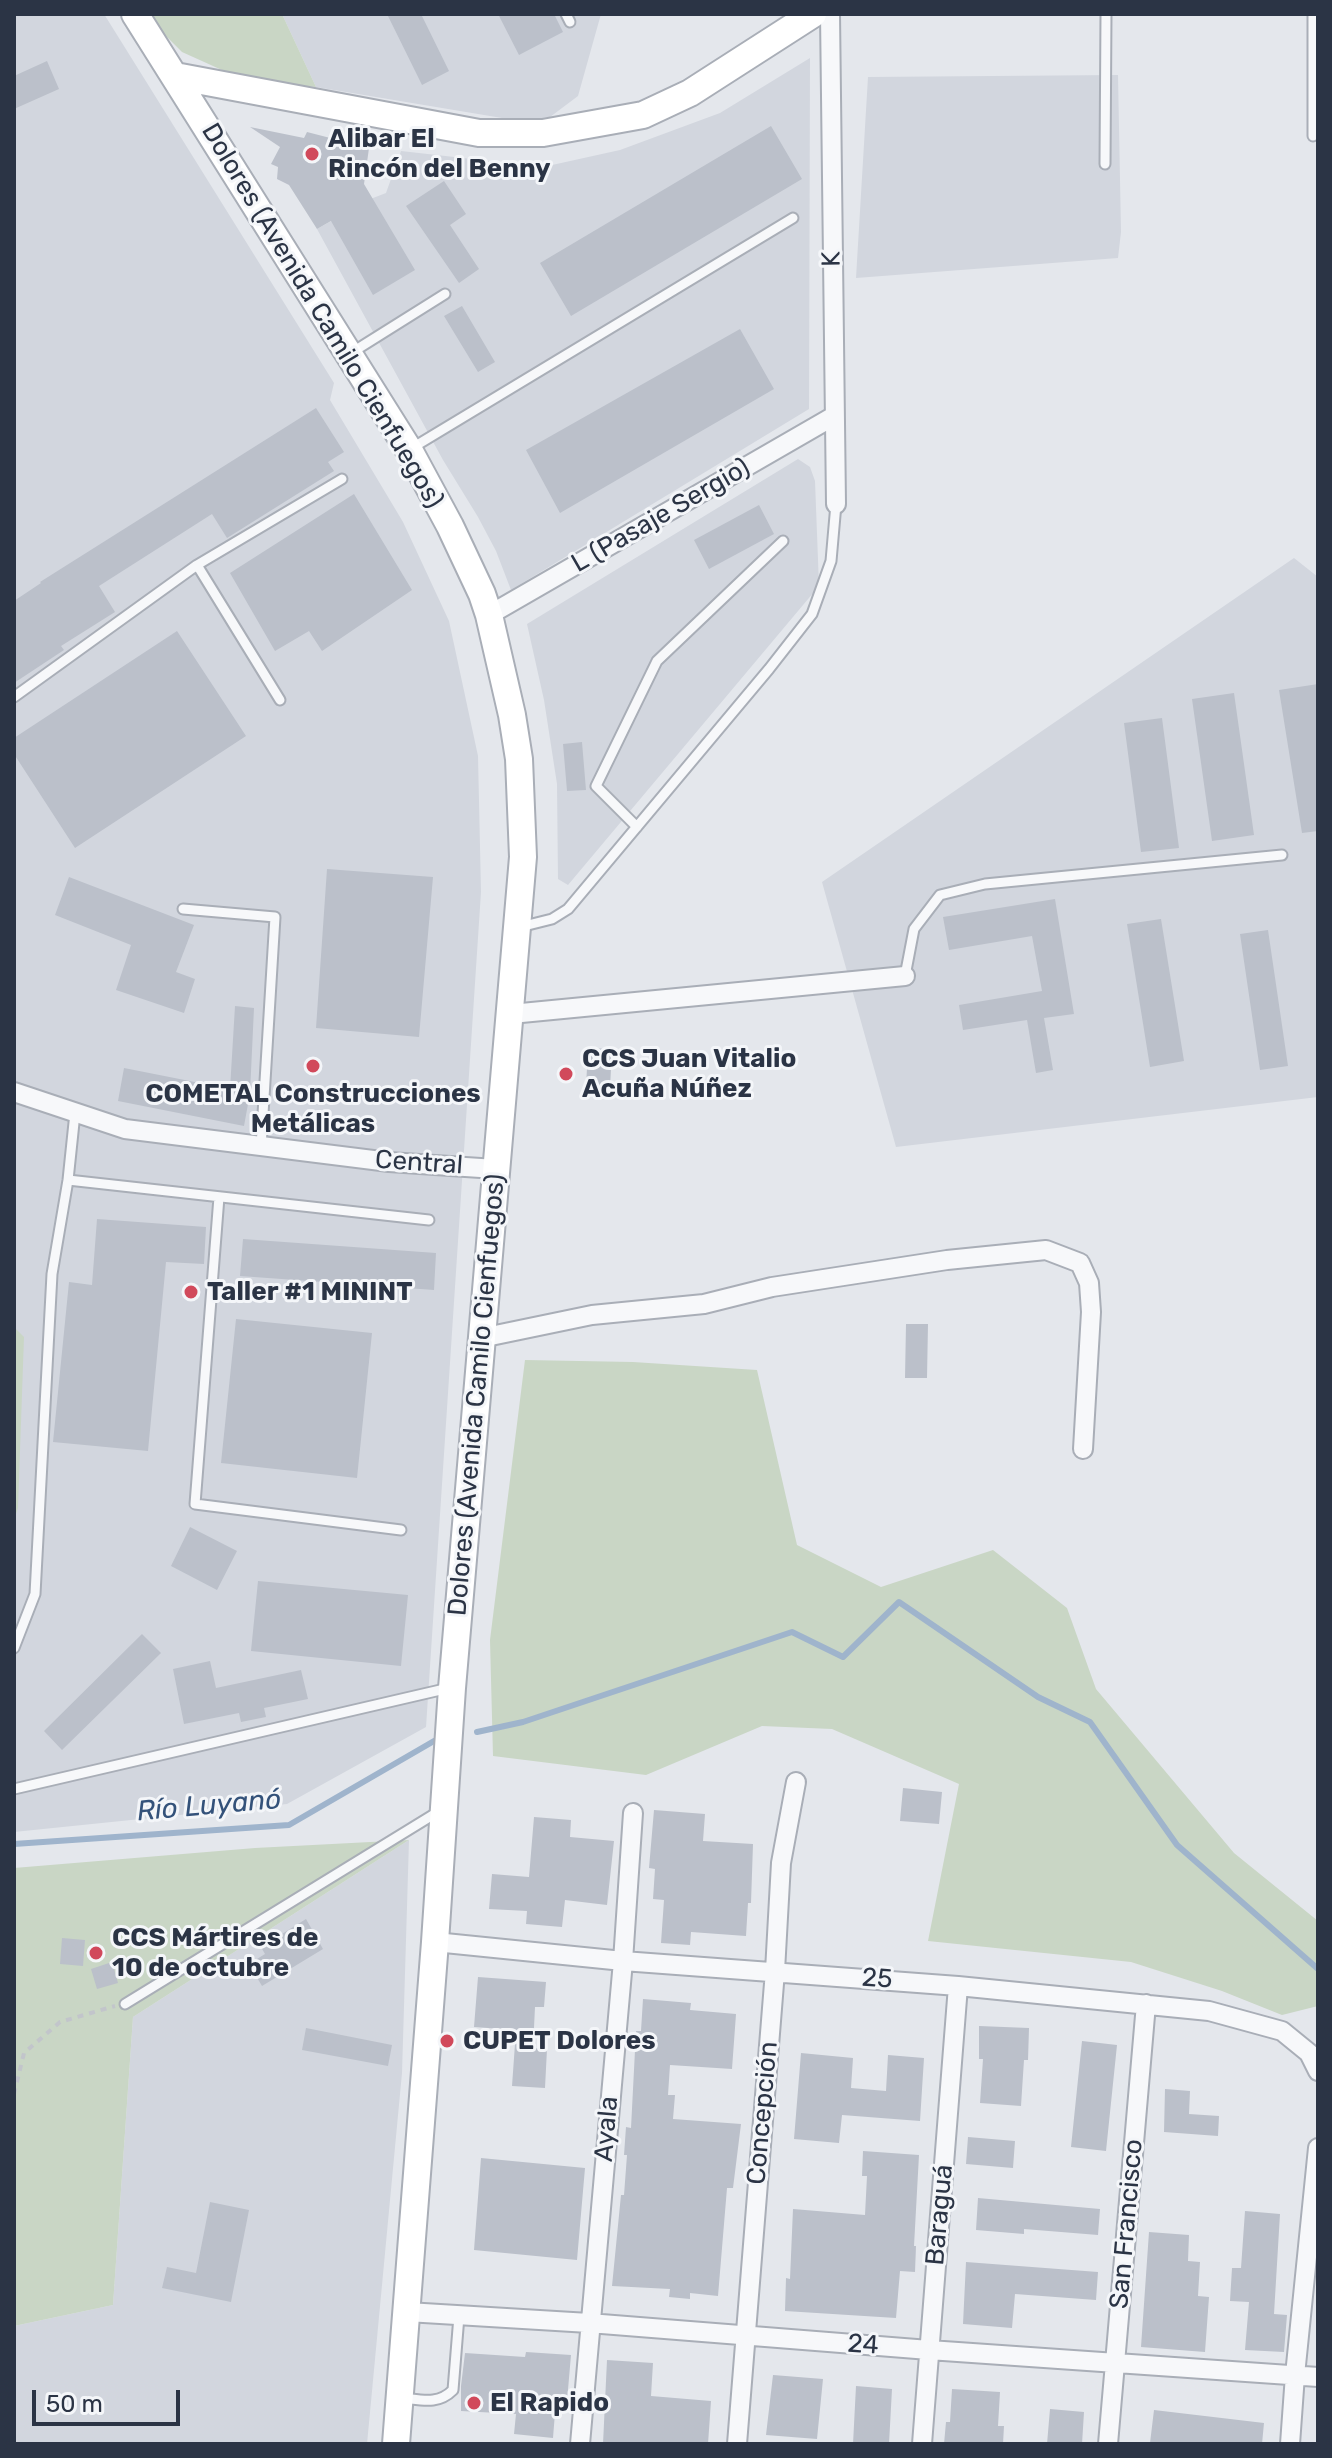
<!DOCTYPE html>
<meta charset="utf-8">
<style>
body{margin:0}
#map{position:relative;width:1332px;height:2458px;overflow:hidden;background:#e4e7ec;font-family:Rubik,sans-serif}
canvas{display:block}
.frame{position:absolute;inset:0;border:16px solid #2b3445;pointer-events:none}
.scale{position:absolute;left:32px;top:2390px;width:148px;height:36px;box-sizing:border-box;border:4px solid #2b3445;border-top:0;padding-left:10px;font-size:24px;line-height:28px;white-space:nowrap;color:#2b3445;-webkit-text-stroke:6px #f4f6f9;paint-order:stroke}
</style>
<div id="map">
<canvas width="1332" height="2458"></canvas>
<div class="frame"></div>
<div class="scale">50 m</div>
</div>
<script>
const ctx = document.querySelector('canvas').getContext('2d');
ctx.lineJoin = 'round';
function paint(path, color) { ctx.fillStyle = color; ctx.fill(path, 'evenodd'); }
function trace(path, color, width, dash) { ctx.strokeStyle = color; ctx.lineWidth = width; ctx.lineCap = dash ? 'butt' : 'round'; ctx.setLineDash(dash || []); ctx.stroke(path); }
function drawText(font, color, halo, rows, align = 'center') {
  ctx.font = font + ' Rubik,sans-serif'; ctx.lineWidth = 6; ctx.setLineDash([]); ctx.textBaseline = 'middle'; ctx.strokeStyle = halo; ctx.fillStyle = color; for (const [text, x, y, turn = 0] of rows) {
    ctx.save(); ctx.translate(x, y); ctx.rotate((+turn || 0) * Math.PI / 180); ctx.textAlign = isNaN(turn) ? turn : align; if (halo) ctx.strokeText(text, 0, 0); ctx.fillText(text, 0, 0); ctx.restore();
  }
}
paint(new Path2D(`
 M14,14H104L334,383L330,400L403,522L449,621L478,756L481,892L426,1727L287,1804L14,1832Z
 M282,14H601L578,96L550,117L520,121L316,87Z
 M810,58L809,409L511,590L496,551L478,517L443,460L317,229L373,198L386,193L401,151L543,167L620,150L720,113Z
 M1118,75L1121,232L1118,258L856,278L868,77Z
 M798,459L810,467L815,481L819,586L568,885L558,879L557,784L544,700L527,624Z
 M1294,558L1318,577V1097L896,1147L822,882Z
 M409,1840L402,2073L367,2444H14V2326L113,2305L133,2017Z`), '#d2d6de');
paint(new Path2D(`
 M144,14H282L316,87L244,80L182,52Z
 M14,1327L24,1337L18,1508L14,1520Z
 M525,1360L633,1362L757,1370L797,1545L881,1587L993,1550L1067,1608L1096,1689L1234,1853L1318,1921V2006L1282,2015L1222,1991L1131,1962L928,1941L959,1784L832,1729L762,1726L646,1775L493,1756L490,1640Z
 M409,1840L133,2017L113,2305L14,2326V1868L255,1848Z`), '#c9d6c5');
trace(new Path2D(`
 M477,1732L523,1722L792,1632L843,1657L899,1602L1038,1697L1090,1722L1177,1845L1318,1969
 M14,1844L289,1825L434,1741`), '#9fb4cc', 6);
paint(new Path2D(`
 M387,14H421L449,71L422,85Z
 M498,14H554L563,32L519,55Z
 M47,61L59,89L14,109V76Z
 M771,126L802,179L571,316L540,263Z
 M250,127L304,138L307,132L369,148L364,184L415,270L373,295L331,221L317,229L289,185L277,179L278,167L271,164L280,147Z
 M444,181L466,214L450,225L479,269L459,283L406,206Z
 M462,306L495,362L478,372L444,316Z
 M740,329L774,389L560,513L526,450Z
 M316,408L344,452L328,462L334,471L227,538L212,514L99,586L115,612L61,646L64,650L14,683V601L41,583L40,582Z
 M354,494L412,590L322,651L309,631L275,651L230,573Z
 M759,505L774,534L709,569L694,540Z
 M177,631L246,736L75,848L14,754V738Z
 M1318,684V831L1302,833L1279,690Z
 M1234,693L1254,835L1212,841L1192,699Z
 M1162,718L1179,848L1141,852L1124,723Z
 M582,742L586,790L567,791L563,744Z
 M327,869L433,877L419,1037L316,1028Z
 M69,877L194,925L176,972L195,979L184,1013L116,990L131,945L55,915Z
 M1055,899L1074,1014L1044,1018L1053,1070L1036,1073L1027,1020L963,1030L959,1005L1042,991L1032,936L949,950L943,917Z
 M1161,919L1184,1061L1150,1067L1127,924Z
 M1268,930L1288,1066L1260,1070L1240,934Z
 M235,1006L254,1008L250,1093L244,1126L118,1101L124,1068L230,1089Z
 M588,1048L612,1049L610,1088L586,1087Z
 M97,1219L206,1227L204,1264L166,1262L148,1451L53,1442L69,1282L92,1285Z
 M243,1239L436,1253L434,1290L240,1276Z
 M236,1319L372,1333L357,1478L221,1463Z
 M906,1324H928L927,1378H905Z
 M190,1527L237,1551L217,1590L171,1566Z
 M258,1581L408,1595L401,1666L251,1651Z
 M142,1634L161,1653L62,1750L44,1731Z
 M210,1661L216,1688L301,1670L308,1699L264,1708L266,1717L241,1722L239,1713L184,1724L173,1669Z
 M903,1788L942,1792L939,1824L900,1821Z
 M654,1810L705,1814L703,1841L753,1844L751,1903H748L746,1936L691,1932L690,1945L661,1943L664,1900L653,1899L655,1869L649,1868Z
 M534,1817L571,1820L570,1837L614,1841L607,1905L565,1900L562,1927L526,1924L527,1911L489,1909L492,1874L529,1877Z
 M306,1919L323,1949L262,1986L249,1964L265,1954L261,1947Z
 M62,1938L85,1940L83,1966L60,1964Z
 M112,1962L118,1983L97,1989L91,1969Z
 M478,1977L546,1982L544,2007H535L533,2048L547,2049L545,2088L512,2086L516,2030L474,2027Z
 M643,1999L691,2003L690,2010L736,2014L732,2069L670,2065L668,2095H675L673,2119L741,2124L733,2188H727L718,2296L690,2293V2299L669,2297L670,2289L612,2286L621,2195H624L627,2155H624L626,2127L631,2128L636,2031H641Z
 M979,2026L1029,2028L1028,2060H1024L1021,2106L980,2103L983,2059H979Z
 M306,2028L392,2045L388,2066L302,2050Z
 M1082,2041L1117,2045L1106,2151L1071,2147Z
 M801,2053L853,2058L851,2088L886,2091L888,2055L924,2058L920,2121L842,2115L839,2143L794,2139Z
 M1165,2089L1190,2091L1189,2114L1219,2116L1218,2136L1164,2132Z
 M968,2137L1015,2141L1013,2168L966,2164Z
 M863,2151L919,2155L914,2246H916L915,2272L900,2271L896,2318L785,2311L786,2278L790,2279L793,2209L865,2215L867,2176H862Z
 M481,2158L585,2168L577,2260L474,2250Z
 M978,2198L1100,2209L1098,2235L1024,2229V2234L976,2230Z
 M210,2202L249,2210L231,2302L162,2288L167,2267L196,2273Z
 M1245,2211L1280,2214L1274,2314L1287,2315L1284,2352L1245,2350L1249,2302L1230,2301L1232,2268H1241Z
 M1149,2232L1189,2235L1188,2261L1200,2262L1198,2296L1209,2297L1205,2352L1141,2347Z
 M966,2262L1098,2272L1096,2300L1015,2294L1012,2328L963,2324Z
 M526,2352L571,2355L567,2401L556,2400L553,2438L514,2434L516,2414L461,2411V2386L465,2353L525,2357Z
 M607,2360L653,2363L651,2396L711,2401L708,2444H603Z
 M773,2375L823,2379L817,2439L766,2435Z
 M856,2386L892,2389L889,2444H853Z
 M952,2389L1000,2392L998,2426H1004L1003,2444H944L946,2422H950Z
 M1050,2409L1084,2412L1082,2444H1047Z
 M1154,2410L1264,2423L1262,2444L1150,2443Z`), '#bbc0ca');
const service = new Path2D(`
 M566,14L570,22
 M1313,136V14
 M1105,164L1106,14
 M351,353L445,294
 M412,448L793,218
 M197,565L280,700
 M14,697L197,565L342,479
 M637,827L596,786L657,661L783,541
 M183,909L275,917L261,1147
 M520,927L552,919L568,909L769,669L812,614L831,561L836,504
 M905,976L914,929L940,895L985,884L1282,855
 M68,1180L429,1220
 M219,1197L195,1504L401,1530
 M14,1648L35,1594L52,1274L68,1180L75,1113
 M14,1789L449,1688
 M125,2004L441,1810
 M403,2398C422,2400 438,2405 453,2390L459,2316`);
const minor = new Path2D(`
 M830,14L836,504
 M489,615L834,416
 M511,1014L905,976
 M14,1092L125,1129L389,1162L496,1169
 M481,1338L592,1315L704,1304L772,1287L947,1260L1046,1250L1080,1263L1089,1283L1091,1312L1083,1449
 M435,1942L623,1961L958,1986L1209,2011L1282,2031L1309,2053L1318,2071
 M407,2312L589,2323L929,2350L1318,2377
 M580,2444L623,1961L633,1813
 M737,2444L775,1971L781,1863L796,1782
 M922,2444L958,1986
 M1108,2444L1146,2004
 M1290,2444L1295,2375L1318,2148`);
const secondary = new Path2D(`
 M135,14L409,450L450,526L482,594L489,615L512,715L519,759L523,857L452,1688L435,1942L396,2444
 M175,76L479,133H543L643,115L690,93L813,14`);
trace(service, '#a9aeb7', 13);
trace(minor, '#a9aeb7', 22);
trace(secondary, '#a9aeb7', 30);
trace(new Path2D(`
 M14,2094L24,2053L60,2022L115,2006`), '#c2c5cb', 4, [6, 6]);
trace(service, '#f7f8fa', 9);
trace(minor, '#f7f8fa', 18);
trace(secondary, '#fff', 26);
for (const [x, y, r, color] of [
 [312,154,8,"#d1495b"],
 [313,1066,8,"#d1495b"],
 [566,1074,8,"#d1495b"],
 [191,1292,8,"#d1495b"],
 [96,1953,8,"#d1495b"],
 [447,2041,8,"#d1495b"],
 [474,2403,8,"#d1495b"]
]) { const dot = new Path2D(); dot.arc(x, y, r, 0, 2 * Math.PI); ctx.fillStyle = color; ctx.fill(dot); trace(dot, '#f4f6f9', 3); }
drawText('bold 26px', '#2b3445', '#f4f6f9', [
 ["Alibar El",328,139],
 ["Rincón del Benny",328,169],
 ["CCS Juan Vitalio",582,1059],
 ["Acuña Núñez",582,1089],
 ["COMETAL Construcciones",313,1094,"center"],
 ["Metálicas",313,1124,"center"],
 ["Taller #1 MININT",207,1292],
 ["CCS Mártires de",112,1938],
 ["10 de octubre",112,1968],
 ["CUPET Dolores",463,2041],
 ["El Rapido",490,2403]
], 'left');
drawText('26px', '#2b3445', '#f4f6f9', [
 ["K",832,259,-91],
 ["Dolores (Avenida Camilo Cienfuegos)",322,316,59],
 ["L (Pasaje Sergio)",661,516,-30],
 ["Central",419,1163,4],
 ["Dolores (Avenida Camilo Cienfuegos)",477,1395,-85],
 ["25",877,1979,4],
 ["Concepción",763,2113,-85],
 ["Ayala",607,2129,-85],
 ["Baraguá",940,2215,-85],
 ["San Francisco",1127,2224,-85],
 ["24",863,2345,4]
]);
drawText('italic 28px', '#34527a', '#f4f6f9', [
 ["Río Luyanó",209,1806,-5]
]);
</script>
